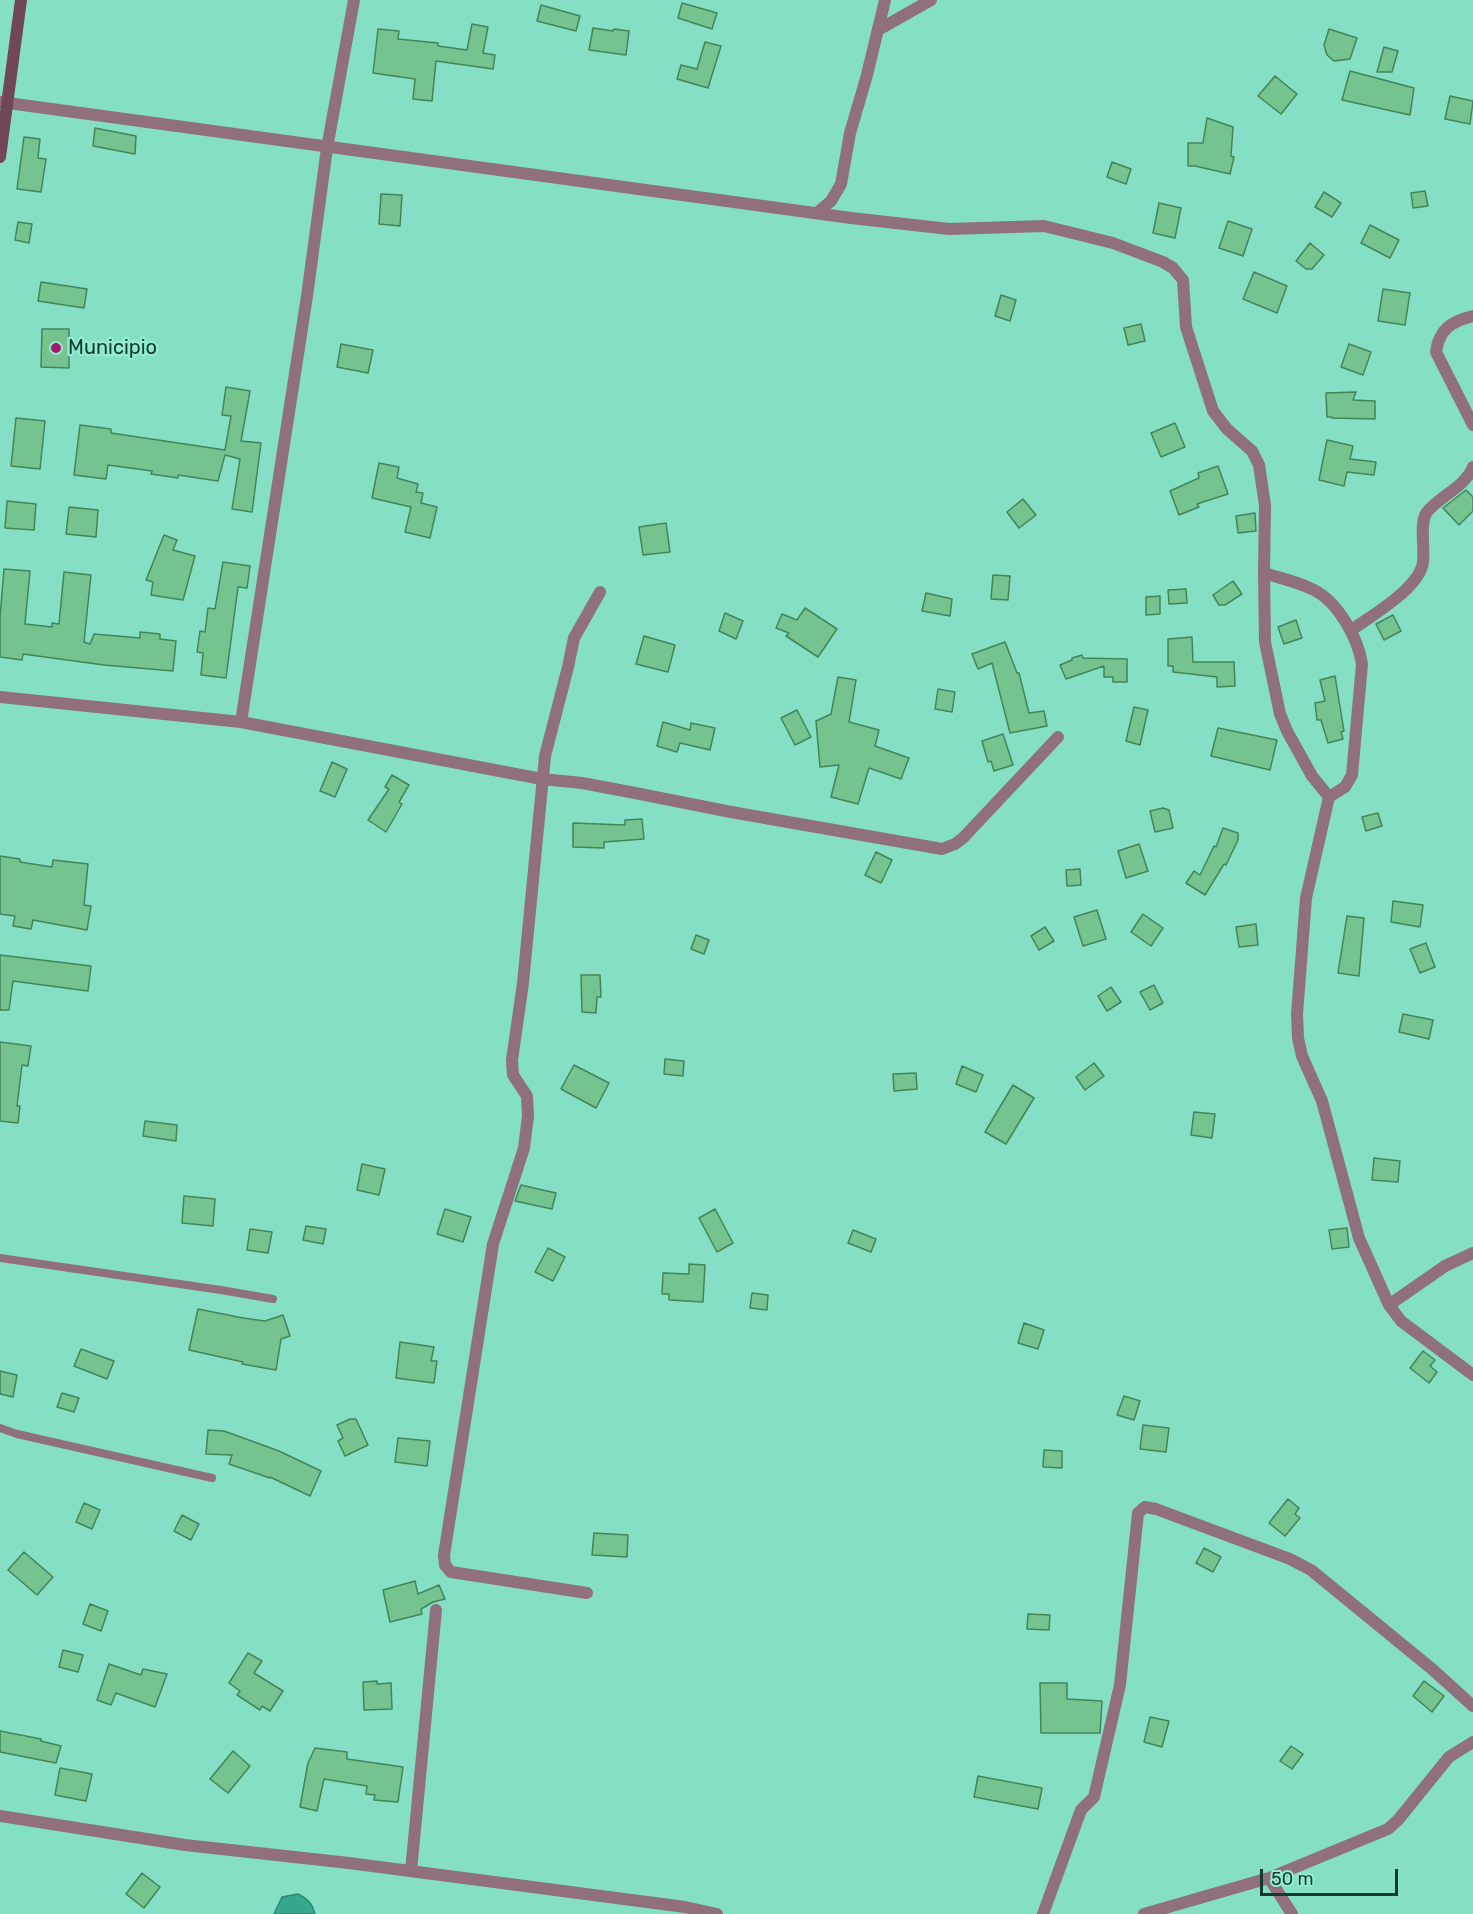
<!DOCTYPE html>
<style>
body{margin:0}
#map{position:relative;width:1473px;height:1914px;overflow:hidden;background:#84dfc5;font-family:Rubik,sans-serif}
canvas{display:block}
.scale{position:absolute;left:1260px;top:1869px;width:138px;height:27px;box-sizing:border-box;border:3px solid #133a30;border-top:0;padding-left:8px;font-size:18px;line-height:21px;white-space:nowrap;color:#133a30;-webkit-text-stroke:4px #91ecd2;paint-order:stroke}
</style>
<div id="map">
<canvas width="1473" height="1914"></canvas>
<div class="scale">50 m</div>
</div>
<script>
const ctx = document.querySelector('canvas').getContext('2d');
ctx.lineJoin = 'round';
function paint(path, color) { ctx.fillStyle = color; ctx.fill(path, 'evenodd'); }
function trace(path, color, width, dash) { ctx.strokeStyle = color; ctx.lineWidth = width; ctx.lineCap = dash ? 'butt' : 'round'; ctx.setLineDash(dash || []); ctx.stroke(path); }
function drawText(font, color, halo, rows, align = 'center') {
  ctx.font = font + ' Rubik,sans-serif'; ctx.lineWidth = 5; ctx.setLineDash([]); ctx.textBaseline = 'middle'; ctx.strokeStyle = halo; ctx.fillStyle = color; for (const [text, x, y, turn = 0] of rows) {
    ctx.save(); ctx.translate(x, y); ctx.rotate((+turn || 0) * Math.PI / 180); ctx.textAlign = isNaN(turn) ? turn : align; if (halo) ctx.strokeText(text, 0, 0); ctx.fillText(text, 0, 0); ctx.restore();
  }
}
const water = new Path2D(`
 M298,1894C307,1898 313,1904 315,1914H274L282,1897Z`);
paint(water, '#38a88d');
trace(water, '#2d8771', 1.5);
const building = new Path2D(`
 M682,3L717,13L712,29L678,18Z
 M541,5L580,16L576,31L537,21Z
 M472,24L488,27L483,53L495,55L493,69L436,61L432,101L413,99L415,79L373,73L378,29L399,31L398,39L438,43V46L467,50Z
 M593,28L613,31L614,29L629,31L626,55L589,50Z
 M1329,29L1357,38L1350,59L1334,61L1327,55L1324,45Z
 M705,42L721,46L708,88L677,79L681,65L697,69Z
 M1384,47L1398,51L1392,72H1377Z
 M1350,71L1414,88L1410,115L1342,100Z
 M1275,76L1297,94L1281,114L1258,96Z
 M1450,96L1473,101L1470,124L1445,119Z
 M1207,118L1233,127L1231,156L1234,157L1230,174L1195,166H1188V143H1203Z
 M95,128L136,136L135,154L93,146Z
 M24,137L40,139L38,158L46,159L41,192L17,189Z
 M1112,162L1131,169L1126,184L1107,177Z
 M1425,191L1428,206L1413,208L1411,193Z
 M1324,192L1341,203L1332,217L1315,207Z
 M381,194L402,195L400,226L379,224Z
 M1159,203L1181,208L1175,238L1153,233Z
 M1228,221L1252,229L1243,256L1219,248Z
 M18,222L32,224L29,243L15,240Z
 M1370,225L1399,240L1390,258L1361,243Z
 M1310,243L1324,255L1312,269H1306L1296,261Z
 M1254,272L1287,286L1277,313L1243,299Z
 M41,282L87,289L84,308L38,301Z
 M1383,289L1410,293L1405,325L1378,321Z
 M1001,295L1016,300L1010,321L995,316Z
 M1141,324L1145,341L1128,345L1124,328Z
 M42,329H69V368L41,367Z
 M341,344L373,350L368,373L337,367Z
 M1349,344L1371,352L1363,375L1341,367Z
 M226,387L250,391L241,441L261,443L252,512L232,509L240,459L225,455L218,481L178,475V478L151,474L152,471L108,465L106,479L74,475L80,425L111,429V433L225,450L231,416L222,415Z
 M1356,392L1353,400L1375,401V419L1332,418V417H1327L1326,393Z
 M16,418L45,421L40,469L11,466Z
 M1175,423L1185,447L1161,457L1151,433Z
 M1327,440L1353,446L1350,459L1376,462L1374,475L1347,472L1344,486L1319,480Z
 M379,463L399,467L397,478L418,484L416,492L423,493L421,503L437,507L430,538L405,532L411,507L372,498Z
 M1218,466L1228,494L1197,504L1199,507L1179,515L1170,491L1199,478L1198,473Z
 M1466,490L1473,497V511L1459,525L1443,508Z
 M1023,499L1036,515L1019,528L1007,512Z
 M7,501L36,504L34,530L5,528Z
 M69,507L98,510L96,537L66,534Z
 M1255,513L1256,531L1238,533L1236,516Z
 M666,523L670,552L643,555L639,527Z
 M164,535L177,540L173,550L195,556L183,600L151,595L153,582L146,580Z
 M223,562L250,566L247,588L238,587L226,678L201,675L203,653L197,652L200,631L205,632L208,608L215,609Z
 M4,569L30,571L25,624L52,627V623L59,624L64,572L91,575L84,642L90,644L94,634L140,638V632L160,634V639L176,641L173,671L104,665L23,654L22,660L0,657V617Z
 M993,575L1010,576L1008,600L991,599Z
 M1233,581L1242,594L1225,605H1219L1213,595Z
 M1186,589L1187,603L1169,604L1168,590Z
 M926,593L952,599L950,616L922,611Z
 M1160,596V614L1146,615V597Z
 M805,608L837,629L818,657L786,636L789,633L776,628L782,614L797,620Z
 M725,613L743,621L736,639L719,631Z
 M1393,615L1401,631L1384,640L1376,624Z
 M1296,620L1302,638L1284,644L1278,627Z
 M644,636L675,645L668,672L636,664Z
 M1192,637L1193,662H1234L1235,686L1217,687V677L1173,672V666H1168V639Z
 M1005,642L1017,673H1019L1029,713L1044,711L1047,726L1010,733L992,663L978,669L972,654Z
 M1082,655L1083,658L1127,659V682H1113V677H1104V666L1066,679L1060,665L1072,660V658Z
 M1335,676L1344,731L1341,732L1343,739L1328,743L1321,720H1317L1315,703L1325,701L1320,680Z
 M838,677L856,680L849,722L879,730L875,746L909,758L901,779L869,768L858,804L831,797L839,765L820,767L816,721L831,714Z
 M938,689L955,692L952,712L935,709Z
 M1134,707L1148,710L1140,745L1126,741Z
 M797,710L811,737L795,745L781,718Z
 M663,722L690,730L691,723L715,728L710,750L680,743L677,752L657,746Z
 M1218,728L1277,740L1270,770L1211,756Z
 M1003,734L1013,765L994,771L991,761L988,762L982,741Z
 M332,762L347,769L335,797L320,791Z
 M392,775L409,785L399,802L402,804L386,832L368,820L389,789L385,787Z
 M1163,808L1169,810L1173,828L1155,832L1150,811Z
 M1378,813L1382,826L1366,831L1362,817Z
 M642,819L644,839L604,842V848L573,847V823L625,825V820Z
 M1223,828L1238,833V840L1226,865L1224,864L1205,895L1186,883L1194,871L1200,875L1214,846L1216,847Z
 M1139,844L1148,871L1126,878L1118,851Z
 M876,852L892,860L881,883L865,875Z
 M0,856L20,859V862L52,867L53,860L88,864L84,905L91,906L87,930L33,920L31,929L13,926L15,916L0,914Z
 M1080,869L1081,885L1067,886L1066,870Z
 M1393,901L1423,905L1420,927L1391,922Z
 M1097,910L1106,939L1083,946L1074,917Z
 M1143,914L1163,928L1151,946L1131,932Z
 M1347,916L1364,918L1359,976L1338,973Z
 M1256,924L1258,945L1239,947L1236,927Z
 M1045,927L1054,941L1039,950L1031,936Z
 M696,935L709,940L704,954L691,949Z
 M1426,943L1435,967L1420,973L1410,949Z
 M0,955L91,966L88,991L13,981L9,1010H0Z
 M581,975H600L601,997H597L596,1013L582,1012Z
 M1154,985L1163,1003L1150,1010L1140,992Z
 M1111,987L1121,1002L1107,1011L1098,996Z
 M1403,1014L1433,1020L1429,1039L1399,1032Z
 M0,1042L31,1046L28,1066L22,1065L17,1106H20L18,1123L0,1121Z
 M665,1059L684,1061L683,1076L664,1074Z
 M1094,1063L1104,1076L1085,1090L1076,1077Z
 M574,1065L609,1083L596,1108L561,1089Z
 M962,1066L983,1075L976,1092L956,1084Z
 M916,1073L917,1089L894,1091L893,1074Z
 M1013,1085L1034,1098L1006,1144L985,1132Z
 M1194,1112L1215,1114L1212,1138L1191,1135Z
 M145,1121L177,1125L176,1141L143,1136Z
 M1374,1158L1400,1161L1398,1182L1372,1180Z
 M362,1164L385,1169L379,1195L357,1190Z
 M521,1185L556,1193L552,1209L515,1201Z
 M184,1196L215,1199L213,1226L182,1223Z
 M445,1209L471,1217L463,1242L437,1234Z
 M715,1209L733,1243L717,1252L699,1218Z
 M306,1226L326,1229L323,1244L303,1240Z
 M1347,1228L1349,1247L1332,1249L1329,1230Z
 M250,1229L272,1232L268,1253L247,1250Z
 M853,1230L876,1239L871,1252L848,1243Z
 M548,1248L565,1257L553,1281L535,1272Z
 M689,1264L705,1265L703,1302L669,1300V1294H662L663,1273L689,1274Z
 M752,1293L768,1295L767,1310L750,1308Z
 M198,1309L243,1318L265,1321L283,1315L290,1336L281,1339L276,1370L242,1364L243,1362L189,1350Z
 M1024,1323L1044,1330L1038,1349L1018,1343Z
 M400,1342L434,1347L431,1361H437L434,1383L396,1378Z
 M81,1349L114,1361L107,1379L74,1366Z
 M1423,1351L1435,1360L1430,1366L1437,1372L1429,1383L1410,1368Z
 M0,1371L17,1375L13,1397L0,1394Z
 M62,1393L79,1398L74,1412L57,1407Z
 M1124,1396L1140,1401L1134,1420L1117,1415Z
 M350,1419H356L368,1445L345,1456L338,1441L343,1438L337,1425Z
 M1143,1425L1169,1428L1166,1452L1140,1449Z
 M208,1430L224,1431L279,1451L321,1471L310,1496L270,1477V1478L229,1464L232,1455L206,1454Z
 M398,1438L430,1441L427,1466L395,1462Z
 M1044,1450L1062,1451V1468L1043,1467Z
 M1288,1499L1299,1508L1295,1514L1300,1518L1285,1536L1269,1523Z
 M84,1503L100,1510L92,1529L76,1522Z
 M182,1515L199,1524L191,1540L174,1531Z
 M594,1533L628,1535L627,1557L592,1555Z
 M1204,1548L1221,1557L1213,1572L1196,1563Z
 M24,1552L53,1577L37,1595L8,1570Z
 M415,1581L418,1594L439,1585L445,1599L433,1602L421,1609L422,1614L390,1622L383,1590Z
 M90,1604L108,1611L101,1631L83,1624Z
 M1028,1614L1050,1615L1049,1630L1027,1629Z
 M63,1650L83,1655L78,1672L59,1667Z
 M248,1653L262,1661L254,1673L283,1691L270,1711L262,1706L260,1710L237,1695L240,1691L229,1683Z
 M109,1664L141,1675L143,1669L167,1674L155,1707L116,1693L111,1705L97,1700Z
 M377,1681V1684L391,1683L392,1709L364,1710L363,1682Z
 M1424,1681L1444,1696L1432,1712L1413,1696Z
 M1040,1683H1067V1699L1102,1701L1100,1733H1041Z
 M1150,1717L1169,1721L1162,1747L1144,1742Z
 M0,1731L41,1739V1741L61,1746L56,1763L0,1752Z
 M1291,1746L1303,1754L1292,1769L1280,1761Z
 M315,1748L347,1752V1759L403,1767L398,1802L374,1800L375,1795L366,1794L367,1786L324,1779L317,1811L300,1807L308,1763Z
 M233,1751L250,1766L228,1793L210,1779Z
 M60,1768L92,1774L86,1801L55,1795Z
 M978,1776L1042,1788L1038,1809L974,1797Z
 M142,1873L160,1887L144,1908L126,1894Z`);
paint(building, '#75c38f');
trace(building, '#42855a', 1.5);
trace(new Path2D(`
 M0,1258L221,1290L273,1299
 M0,1428L17,1434L212,1478`), '#90707c', 8);
trace(new Path2D(`
 M878,30L931,0
 M0,102L851,218L949,229L1044,226L1113,243L1163,262L1173,268L1183,280L1186,327L1213,411L1227,429L1252,451L1259,465L1265,505L1264,573L1265,642L1280,714L1287,731L1312,776L1329,797
 M817,213L831,201L841,184L850,133L867,75L885,0
 M1473,316C1452,321 1439,329 1436,352L1473,425
 M1264,573C1280,578 1299,582 1314,590C1338,602 1358,638 1362,664L1352,775L1345,787L1329,797L1306,898L1297,1014L1298,1038L1302,1056L1322,1101L1359,1238L1389,1305L1401,1321L1473,1375
 M1352,630C1372,615 1420,588 1423,562C1425,548 1419,522 1427,512C1440,496 1465,487 1473,467
 M0,697L241,722L542,779L582,783L630,792L731,812L942,849L955,844L963,838L1058,737
 M241,722L307,296L327,148L354,0
 M1389,1305L1445,1266L1473,1253
 M587,1593L451,1572L445,1565L444,1555L493,1244L524,1148L528,1116L527,1096L513,1075L512,1060L523,983L545,756L568,667L574,638L600,592
 M0,1816L185,1845L349,1863L685,1907L717,1914
 M411,1871L436,1610
 M1269,1878L1292,1914
 M1043,1914L1081,1810L1094,1797L1120,1685L1138,1513L1145,1507L1156,1509L1290,1559L1311,1570L1432,1669L1473,1706
 M1144,1914L1269,1878L1388,1829L1398,1820L1449,1757L1473,1742`), '#90707c', 12);
trace(new Path2D(`
 M0,157L21,0`), '#714658', 12);
for (const [x, y, r, color] of [
 [56,348,6,"#a21964"]
]) { const dot = new Path2D(); dot.arc(x, y, r, 0, 2 * Math.PI); ctx.fillStyle = color; ctx.fill(dot); trace(dot, '#91ecd2', 2); }
drawText('20px', '#133a30', '#91ecd2', [
 ["Municipio",68,348]
], 'left');
</script>
